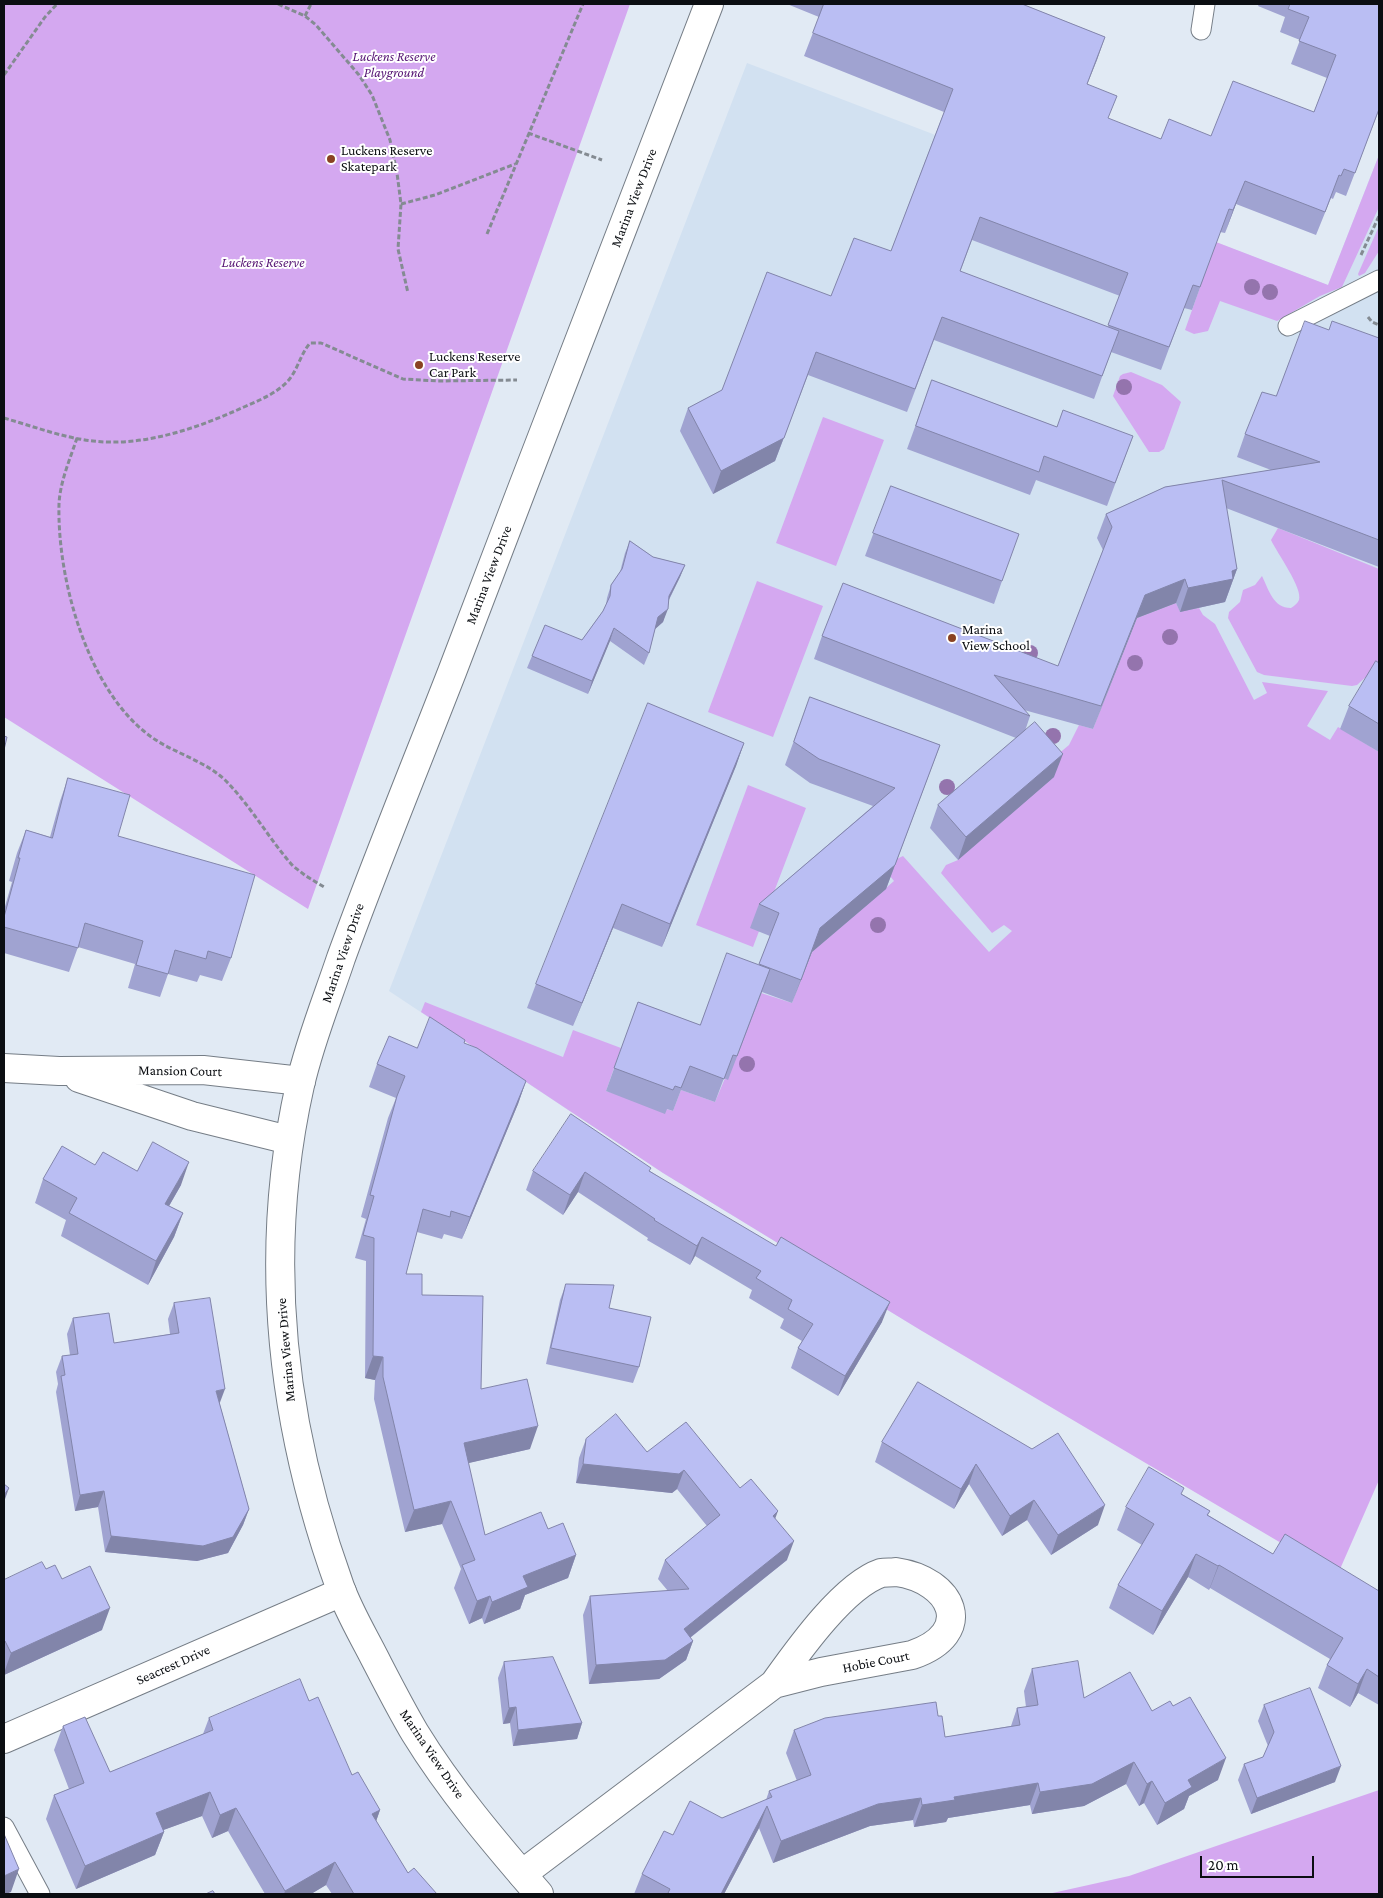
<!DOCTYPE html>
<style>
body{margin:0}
#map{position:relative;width:1383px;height:1898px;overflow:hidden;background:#e1eaf4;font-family:"Crimson Pro",serif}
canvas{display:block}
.frame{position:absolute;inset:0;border:5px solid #0b0e12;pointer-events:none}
.scale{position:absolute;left:1200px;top:1856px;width:114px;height:22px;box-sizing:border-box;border:2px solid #0b0e12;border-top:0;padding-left:6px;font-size:15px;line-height:18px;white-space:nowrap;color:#0b0e12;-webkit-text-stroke:4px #fff;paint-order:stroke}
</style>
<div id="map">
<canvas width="1383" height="1898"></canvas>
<div class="frame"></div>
<div class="scale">20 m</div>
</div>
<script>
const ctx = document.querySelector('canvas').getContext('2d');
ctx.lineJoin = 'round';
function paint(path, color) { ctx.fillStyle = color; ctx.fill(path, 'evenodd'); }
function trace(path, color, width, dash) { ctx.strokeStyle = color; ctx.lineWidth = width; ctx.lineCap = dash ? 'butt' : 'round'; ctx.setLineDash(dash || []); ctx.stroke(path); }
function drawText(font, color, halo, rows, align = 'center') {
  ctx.font = font + ' "Crimson Pro",serif'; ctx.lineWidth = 4; ctx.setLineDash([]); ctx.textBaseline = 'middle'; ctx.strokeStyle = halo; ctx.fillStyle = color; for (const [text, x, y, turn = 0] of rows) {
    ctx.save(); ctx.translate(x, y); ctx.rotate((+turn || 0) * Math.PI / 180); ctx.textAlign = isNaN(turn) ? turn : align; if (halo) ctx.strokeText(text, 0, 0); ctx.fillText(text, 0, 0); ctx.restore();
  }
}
paint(new Path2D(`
 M747,63L1328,285L1379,155V1477L922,1331L663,1173L389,991Z`), '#d2e1f1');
paint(new Path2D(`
 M4,4H630L308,909L4,717Z
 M1379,155V207L1342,287L1320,296L1277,321L1220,301L1208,331L1194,334L1185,330L1216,242L1328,285Z
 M1379,226V251L1365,273L1359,276L1358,274Z
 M1131,372L1162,385L1181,402L1164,449L1159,452H1149L1113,396L1120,376L1123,374Z
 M823,417L884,440L836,566L776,543Z
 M1278,528L1379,569V665L1357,685L1352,686L1264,675L1257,672L1228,618L1229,612L1240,602L1243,590L1255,585L1262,576C1269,590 1273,608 1291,608C1294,606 1297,604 1299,600C1303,588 1277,553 1271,540Z
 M757,581L823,606L773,737L708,712Z
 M1176,603L1180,611L1199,608L1203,615L1215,624L1254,700L1267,693L1262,682L1328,691L1307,726L1330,740L1338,727L1379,752V1480L1337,1576L922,1331L663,1173L421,1012L425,1002L563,1057L573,1030L621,1048L606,1091L673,1111L681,1090L715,1102L761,993L792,1003L812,952L894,881L882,866L903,856L989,952L1012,931L1004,925L992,933L941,873L946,865L958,860L1044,766L1069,745L1079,725L1093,729L1137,618Z
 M748,785L806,808L753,947L696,925Z
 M1379,1790V1894H1048L1129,1876Z`), '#d4a8f0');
const service = new Path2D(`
 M1201,30L1205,4
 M1288,326L1379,280
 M4,1827L40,1894`);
const minor = new Path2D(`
 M4,1068L59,1071L203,1070L301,1081
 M79,1078L192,1116L289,1140
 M896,1572C953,1580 977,1633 912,1655L821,1672L774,1684C797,1652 843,1586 881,1573C886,1572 891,1573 896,1572Z
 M4,1739L342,1592
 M522,1874L774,1684`);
const tertiary = new Path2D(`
 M539,1894C495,1843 450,1790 415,1733C399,1706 385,1678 371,1651C360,1630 348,1609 340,1587C281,1424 262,1254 300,1085C310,1041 327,1000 341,958C376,862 415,767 452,672C537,449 623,226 709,4`);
trace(service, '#757d86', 21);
trace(minor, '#757d86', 30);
trace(tertiary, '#757d86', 30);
trace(new Path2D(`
 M278,4L305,16L316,25L359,75L372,95L390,140L397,173L401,204L398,249L408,293
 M305,16L311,4
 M4,75L45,17L57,4
 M528,133L602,160
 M401,204L435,195L515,164
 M487,234L583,4
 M1361,255L1379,216
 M1368,317L1372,322L1379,325
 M4,418C32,426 64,438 93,441C144,447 198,428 244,407C260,400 275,394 287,382C298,370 300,355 310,343H321L403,379L438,381L517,380
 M77,438C70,459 60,482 59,504C57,578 87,690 150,736C173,753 204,760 225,780C251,806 269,839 293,866L306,876L324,887`), '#848b92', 3, [5, 2.5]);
trace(service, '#fff', 19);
trace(minor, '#fff', 28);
trace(tertiary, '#fff', 28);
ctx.fillStyle = '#9474ad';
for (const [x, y] of [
 [1252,287],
 [1270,292],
 [1124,387],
 [1170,637],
 [1030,653],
 [1135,663],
 [1053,736],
 [947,787],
 [878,925],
 [747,1064]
]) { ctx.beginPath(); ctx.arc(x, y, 8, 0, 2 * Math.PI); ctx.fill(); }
paint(new Path2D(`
 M787,4H1022L1105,37L1087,84L1108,119L1161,139L1211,136L1314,112L1327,78L1291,64L1300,40L1280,32L1285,17L1258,6L1259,4H1379V110L1346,196L1336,192L1333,199L1331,198L1316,235L1236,204L1225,233L1220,232L1192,310L1184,308L1161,370L1111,352L1094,399L934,340L907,412L808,375L775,461L713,494L680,431L688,408L722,390L831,296L891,251L944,112L804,56L819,17ZM972,240L1120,296L1108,327L960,272Z
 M1329,330L1379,338V567L1226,508L1237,569L1225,602L1180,612L1176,603L1137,618L1093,729L1024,710L1030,716L1025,731L1054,777L958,860L930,828L938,805L1016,738L814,659L822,636L1058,666L1103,550L1097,538L1106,514L1165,487L1271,470L1237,457L1245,434Z
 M932,380L1057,427L1133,436L1107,506L1036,480L1030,495L907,449Z
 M891,486L1002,581L994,604L865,556Z
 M630,541L653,557L685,565L680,577L669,600L663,622L655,629L649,653L644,665L610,641L588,694L527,668L532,656L582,640L603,611L606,605L607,598L611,585L620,572L625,553Z
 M1379,663V752L1340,729L1349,706Z
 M810,697L940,745L886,889L812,952L792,1003L762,992L728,1080L724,1078L715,1102L681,1090L673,1111L667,1109L665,1114L606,1091L638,1002L700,1025L759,965L770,936L750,928L759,904L873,806L810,783L785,765Z
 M744,743L736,766L662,947L613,928L573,1026L527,1008L536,984Z
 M68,778L118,836L231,958L222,981L200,975L197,982L168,974L160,997L128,988L135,964L78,947L69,972L4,953V910L12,882L9,881L17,853L26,830L50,837L60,801Z
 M464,1043L526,1081L518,1104L462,1239L444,1234L442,1239L417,1232L406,1274L422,1295L481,1389L530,1449L468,1463L485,1535L548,1529L576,1555L568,1578L525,1595L520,1609L484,1624L482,1618L469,1624L454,1588L461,1569L442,1524L405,1532L374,1399L375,1380L365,1378L366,1261L355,1258L366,1219L361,1217L388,1118L396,1098L369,1087L377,1064L417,1048Z
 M95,1165L137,1171L181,1185L169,1206L183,1213L174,1237L148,1285L61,1236L66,1220L35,1203L43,1179Z
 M533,1171H650L882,1322L838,1396L791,1368L798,1348L802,1341L780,1328L784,1319L749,1298L752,1290L695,1256L690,1265L647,1240L648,1238L578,1192L563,1215L526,1190Z
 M566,1284L609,1308L639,1367L633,1383L546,1364L560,1300Z
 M174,1303L220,1405L249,1509L243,1525L228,1553L197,1561L105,1552L98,1507L75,1511L56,1392L58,1384L56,1372L62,1356L70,1355L67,1334L73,1318L114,1343L170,1334L168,1319Z
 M918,1382L1098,1525L1051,1555L1027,1520L1002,1536L969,1484L954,1509L875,1462L882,1442Z
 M586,1439L647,1452L740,1488L775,1518L787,1560L690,1638L693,1641L686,1660L659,1679L589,1684L583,1615L590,1596L668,1591L658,1579L665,1560L707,1526L677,1489L672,1493L576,1483L579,1458Z
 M1182,1494L1210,1511L1208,1515L1273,1554L1379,1591V1705L1358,1693L1350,1707L1318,1688L1327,1665L1330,1659L1210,1588L1209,1590L1188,1577L1153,1635L1109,1608L1118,1585L1142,1545L1117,1530L1126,1507Z
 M46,1569L62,1579L102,1630L4,1675V1580Z
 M504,1662L582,1723L577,1739L513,1746L510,1723L503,1724L498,1678Z
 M1032,1669L1084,1698L1152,1711L1218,1780L1189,1796L1184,1809L1157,1825L1144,1803L1139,1806L1126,1784L1084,1806L1032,1814L1030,1805L948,1818L946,1822L914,1827L913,1820L870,1826L773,1863L759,1828L724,1894H634L642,1874L673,1835L722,1818L766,1800L769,1791L797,1781L786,1753L794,1730L938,1716L945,1737L1011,1726L1017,1708L1026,1707L1024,1691Z
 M309,1701L352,1775L380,1810L376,1821L408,1873L437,1894H332L326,1885L311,1894H265L228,1831L212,1838L202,1816L163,1830L164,1832L155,1855L76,1889L46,1819L54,1795L69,1789L54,1750L63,1726L110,1772L203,1734L209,1718Z
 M1264,1705L1335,1782L1251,1814L1238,1780L1244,1764L1263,1757L1268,1746L1258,1721Z`), '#a0a3d1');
paint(new Path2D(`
 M1105,37L1097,60L1078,107L1087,84Z
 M1245,181L1236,204L1225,233L1233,210Z
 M816,352L775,461L713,494L721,471Z
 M685,565L680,577L664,609L669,596Z
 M1237,569L1225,602L1180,612L1188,588Z
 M1185,579L1176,603L1137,618L1093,729L1145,595Z
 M668,609L663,622L654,630L658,617Z
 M614,628L610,641L588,694L592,681Z
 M744,743L736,766L662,947L670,924Z
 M940,745L886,889L812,952L792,1003L820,928Z
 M1063,754L1054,777L958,860L966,837Z
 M622,904L613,928L573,1026L582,1003Z
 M526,1081L518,1104L462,1239L470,1217Z
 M189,1162L181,1185L157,1227L165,1204Z
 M585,1172L578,1192L563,1215L570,1195Z
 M183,1213L174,1237L148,1285L156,1261Z
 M702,1237L695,1256L690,1265L697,1246Z
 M890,1302L882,1322L838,1396L845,1376Z
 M373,1356L383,1357L375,1380L365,1378Z
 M225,1389L219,1405L216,1391Z
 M538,1426L530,1449L456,1466L464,1443Z
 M583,1464L684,1470L677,1489L672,1493L576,1483Z
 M976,1464L969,1484L954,1509L961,1489Z
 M9,1488L4,1502V1495Z
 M104,1491L98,1507L75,1511L80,1495Z
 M1034,1500L1027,1520L1002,1536L1010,1516Z
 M451,1501L442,1524L405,1532L414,1510Z
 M1105,1505L1098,1525L1051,1555L1058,1535Z
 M249,1509L243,1525L228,1553L197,1561L105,1552L111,1536Z
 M778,1511L771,1530L773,1516Z
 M794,1541L787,1560L677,1648L684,1629Z
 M1196,1554L1188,1577L1153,1635L1162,1611Z
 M576,1555L568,1578L525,1595L520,1609L484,1624L492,1602L523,1576Z
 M1219,1565L1210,1588L1209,1590L1218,1566Z
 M490,1596L482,1618L469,1624L477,1601Z
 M110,1608L102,1630L4,1675V1673L11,1653Z
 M693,1641L686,1660L659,1679L589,1684L596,1665Z
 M1367,1669L1358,1693L1350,1707L1358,1684Z
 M516,1707L510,1723L503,1724L509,1708Z
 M582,1723L577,1739L513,1746L518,1730Z
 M1226,1758L1218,1780L1189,1796L1184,1809L1157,1825L1165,1803L1188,1780Z
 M1134,1762L1126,1784L1084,1806L1032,1814L1040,1792Z
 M1341,1766L1335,1782L1251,1814L1257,1798Z
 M1152,1781L1144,1803L1139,1806L1147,1784Z
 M1038,1783L1030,1805L948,1818L946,1822L914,1827L922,1805L954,1797Z
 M210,1792L202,1816L147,1836L156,1813Z
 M921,1798L913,1820L870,1826L773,1863L781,1841L878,1804Z
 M767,1806L759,1828L724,1894H721Z
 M236,1808L228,1831L212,1838L220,1815Z
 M380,1810L372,1833V1814Z
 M164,1832L155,1855L76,1889L85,1866Z
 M335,1862L326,1885L311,1894H284L285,1891Z
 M19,1869L11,1892L6,1894H4V1876Z`), '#8285aa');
const building = new Path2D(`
 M824,4H1022L1105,37L1087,84L1117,96L1108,118L1161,139L1169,119L1211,136L1233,81L1314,112L1336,55L1299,41L1309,17L1288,9L1290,4H1379V109L1355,173L1344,169L1341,176L1339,175L1325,212L1245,181L1233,210L1229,209L1200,287L1193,285L1169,347L1108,325L1128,273L980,217L960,271L1119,331L1102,376L942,317L915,389L816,352L784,438L721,471L688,408L722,390L767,272L831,296L854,238L891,251L953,89L813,33Z
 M1305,321L1329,330L1332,321L1379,338V540L1222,480L1237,569L1232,571L1233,579L1188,588L1185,579L1145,595L1101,706L994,675L1030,716L822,636L843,583L1058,666L1112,527L1106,514L1165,487L1320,462L1245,434L1262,392L1276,396Z
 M932,380L1057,427L1063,410L1133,436L1115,483L1044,456L1039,472L916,426Z
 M891,486L1019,534L1002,581L873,533Z
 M630,541L653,557L685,565L669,596L668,609L658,617L649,653L614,628L592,681L532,656L545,625L582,640L603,611L610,596L611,585L622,569Z
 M1376,661L1379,663V724L1349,706Z
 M810,697L940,745L895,865L820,928L801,980L759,964L779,913L759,904L895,788L819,759L794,742Z
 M648,703L744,743L670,924L622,904L582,1003L536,984Z
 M1035,722L1063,754L966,837L938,805Z
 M4,736L7,737L4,750Z
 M68,778L130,795L118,836L255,875L231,958L208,951L206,959L175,950L168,974L136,965L143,941L85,923L78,948L4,927V917L20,858H18L26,830L52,838Z
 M727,953L770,969L737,1056L733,1055L724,1079L690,1066L681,1088L675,1086L673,1090L614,1068L638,1002L700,1025Z
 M430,1017L465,1040L464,1043L477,1048L526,1081L470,1217L451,1211L450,1217L423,1209L406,1274H422V1295L483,1296L481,1389L527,1379L538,1426L464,1443L485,1535L541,1512L548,1529L563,1523L576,1555L523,1576L528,1587L492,1602L490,1596L477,1601L462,1565L475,1560L451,1501L414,1510L383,1377V1357L373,1356L374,1238L363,1235L374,1196L370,1195L397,1096L405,1076L377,1064L389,1036L417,1048Z
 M571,1114L651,1168L649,1171L776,1246L781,1237L890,1302L845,1376L798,1348L813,1324L788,1309L792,1300L756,1278L761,1271L702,1237L697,1246L654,1220L655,1219L585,1172L570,1195L533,1171Z
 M153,1142L189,1162L165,1204L183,1213L156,1261L69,1213L77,1198L43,1179L62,1146L95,1165L103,1152L137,1171Z
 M566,1284L614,1285L609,1308L651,1317L639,1367L551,1348Z
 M210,1298L225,1389L216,1391L249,1509L233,1537L203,1546L111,1536L104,1491L80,1495L61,1376L65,1375L62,1356L78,1354L73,1318L109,1313L114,1343L179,1333L174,1303Z
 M918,1382L1032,1449L1058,1433L1105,1505L1058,1535L1034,1500L1010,1516L976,1464L961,1489L882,1442Z
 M616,1414L647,1452L686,1422L740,1488L751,1479L778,1511L773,1516L794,1541L684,1629L693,1641L665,1660L596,1665L590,1596L689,1589L665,1560L720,1515L684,1470L679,1474L583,1464L586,1439Z
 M1149,1467L1184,1488L1181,1494L1210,1511L1207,1515L1273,1554L1285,1534L1379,1591V1677L1367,1669L1358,1684L1327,1665L1343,1638L1219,1565L1218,1566L1196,1554L1162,1611L1118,1585L1154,1524L1126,1507Z
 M4,1484L9,1488L4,1495Z
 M42,1562L46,1569L55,1565L62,1579L90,1566L110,1608L11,1653L5,1641H4V1580Z
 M553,1657L582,1723L518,1730L516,1707L509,1708L504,1662Z
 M1078,1661L1084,1698L1130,1672L1152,1711L1170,1701L1173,1706L1190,1697L1226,1758L1188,1780L1192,1787L1165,1803L1152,1781L1147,1784L1134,1762L1092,1784L1040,1792L1038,1783L954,1797L955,1800L922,1805L921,1798L878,1804L781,1841L767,1806L721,1894H671L668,1893L670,1889L642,1874L664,1831L673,1835L690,1801L722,1818L772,1797L769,1791L811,1775L794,1730L825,1718L936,1702L938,1716H942L945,1737L1020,1725L1017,1708L1038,1705L1032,1669Z
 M300,1679L309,1701L318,1697L352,1775L358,1772L380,1810L372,1814L408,1873L414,1868L437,1894H354L335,1862L285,1891L236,1808L220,1815L210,1792L156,1813L164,1832L85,1866L54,1795L84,1783L63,1726L85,1717L110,1772L213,1730L209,1718Z
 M1310,1688L1341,1766L1257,1798L1244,1764L1263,1757L1274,1732L1264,1705Z
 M4,1834L19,1869L4,1876Z
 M213,1891L215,1894H206Z`);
paint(building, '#babef3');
trace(building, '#8285aa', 1);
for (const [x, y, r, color] of [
 [331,159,5,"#8a4222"],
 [419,365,5,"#8a4222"],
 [952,638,5,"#8a4222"]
]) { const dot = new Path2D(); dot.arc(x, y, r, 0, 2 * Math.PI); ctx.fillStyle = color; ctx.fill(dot); trace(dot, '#fff', 2); }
drawText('italic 14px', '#551473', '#fff', [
 ["Luckens Reserve",394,57],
 ["Playground",394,73],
 ["Luckens Reserve",263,263]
]);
drawText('14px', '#0b0e12', '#fff', [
 ["Luckens Reserve",341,151],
 ["Skatepark",341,167],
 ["Luckens Reserve",429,357],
 ["Car Park",429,373],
 ["Marina",962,630],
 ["View School",962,646]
], 'left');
drawText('14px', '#0b0e12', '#fff', [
 ["Marina View Drive",634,198,-69],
 ["Marina View Drive",489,575,-69],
 ["Marina View Drive",343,953,-71],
 ["Mansion Court",180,1071,1],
 ["Marina View Drive",286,1350,-95],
 ["Hobie Court",876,1662,-11],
 ["Seacrest Drive",173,1665,-24],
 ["Marina View Drive",432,1754,56]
]);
</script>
